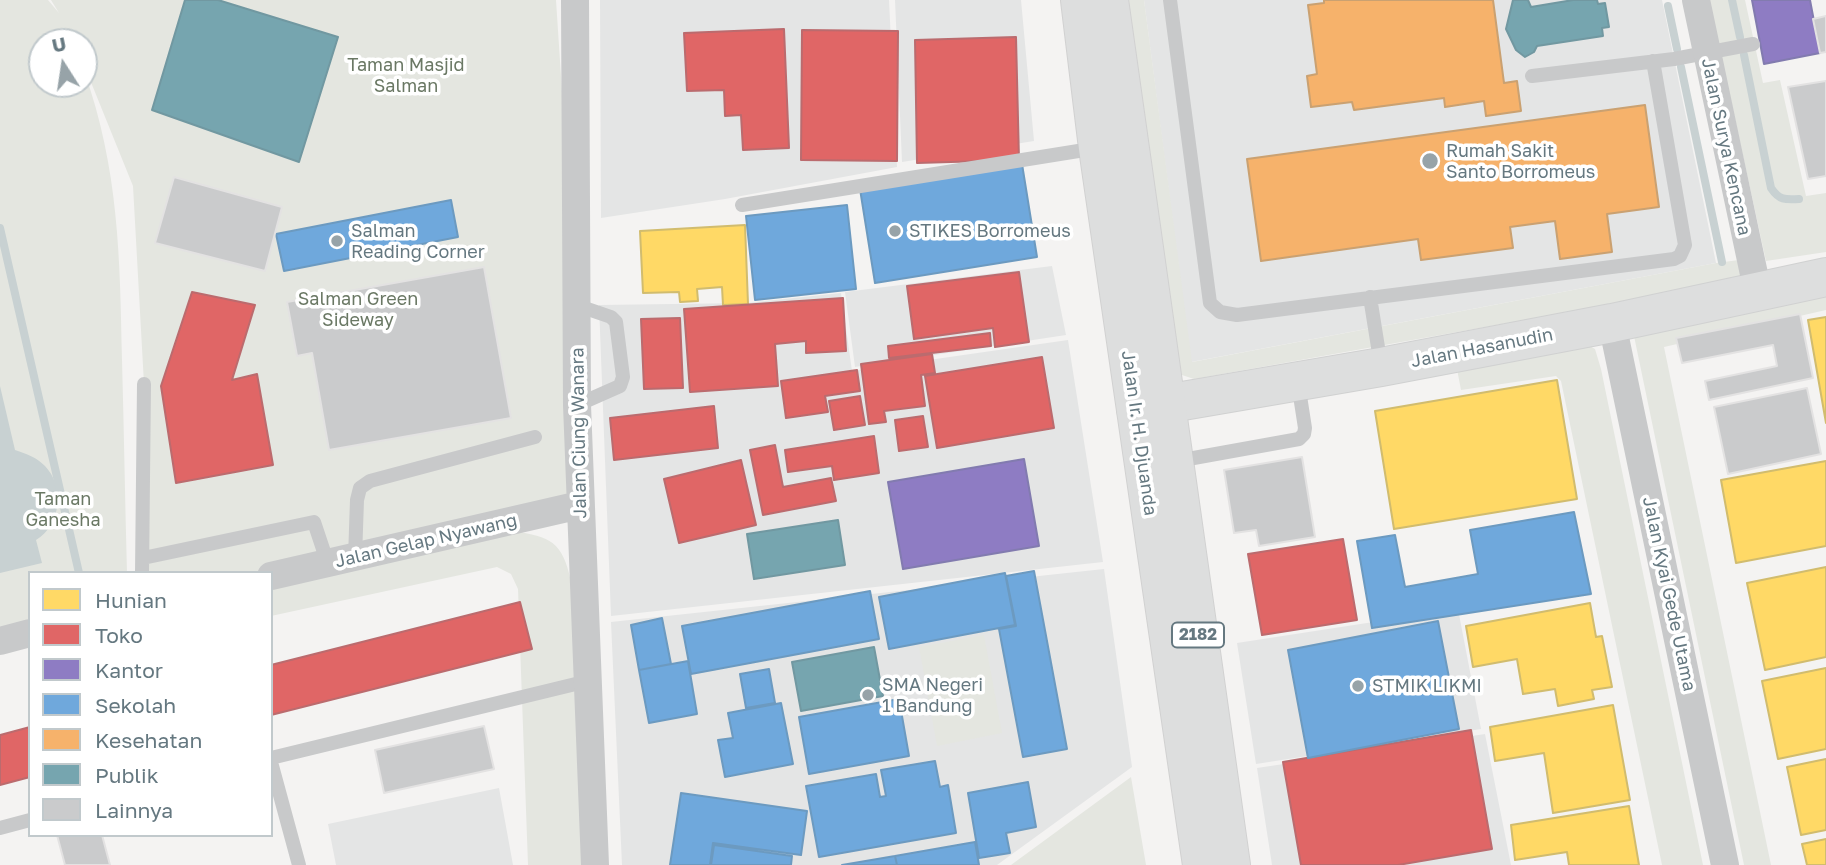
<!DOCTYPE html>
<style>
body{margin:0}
#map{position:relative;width:1826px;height:865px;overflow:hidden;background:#f4f3f2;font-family:"Golos Text",sans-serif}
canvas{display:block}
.legend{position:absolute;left:28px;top:571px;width:245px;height:266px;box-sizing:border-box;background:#fff;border:2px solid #c1c9cc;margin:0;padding:9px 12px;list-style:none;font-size:21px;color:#657880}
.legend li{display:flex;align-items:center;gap:14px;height:35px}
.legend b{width:35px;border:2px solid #c1c9cc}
.north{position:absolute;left:28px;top:28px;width:70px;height:70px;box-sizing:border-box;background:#fff;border:2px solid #c1c9cc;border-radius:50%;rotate:348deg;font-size:19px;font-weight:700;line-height:28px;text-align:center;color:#657880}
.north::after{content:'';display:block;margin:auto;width:24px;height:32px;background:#97a3a8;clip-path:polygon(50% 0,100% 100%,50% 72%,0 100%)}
</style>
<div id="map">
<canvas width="1826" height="865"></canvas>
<ul class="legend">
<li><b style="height:19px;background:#ffd966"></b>Hunian</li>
<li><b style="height:19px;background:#e06666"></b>Toko</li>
<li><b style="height:19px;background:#8e7cc3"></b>Kantor</li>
<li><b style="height:19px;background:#6fa8dc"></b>Sekolah</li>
<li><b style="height:19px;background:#f6b26b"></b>Kesehatan</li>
<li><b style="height:19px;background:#76a5af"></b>Publik</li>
<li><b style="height:19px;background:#cacbcc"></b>Lainnya</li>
</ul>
<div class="north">U</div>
</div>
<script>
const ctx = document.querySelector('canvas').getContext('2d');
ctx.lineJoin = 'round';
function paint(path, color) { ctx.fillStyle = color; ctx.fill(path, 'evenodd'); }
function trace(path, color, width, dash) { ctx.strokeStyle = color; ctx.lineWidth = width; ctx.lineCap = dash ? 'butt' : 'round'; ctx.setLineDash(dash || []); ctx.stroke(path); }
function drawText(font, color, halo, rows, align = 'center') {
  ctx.font = font + ' "Golos Text",sans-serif'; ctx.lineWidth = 7; ctx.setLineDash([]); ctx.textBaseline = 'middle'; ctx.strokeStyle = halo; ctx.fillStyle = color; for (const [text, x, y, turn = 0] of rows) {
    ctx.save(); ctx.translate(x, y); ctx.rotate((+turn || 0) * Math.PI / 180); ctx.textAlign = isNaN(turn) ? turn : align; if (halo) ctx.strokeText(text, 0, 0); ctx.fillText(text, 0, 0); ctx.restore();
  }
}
paint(new Path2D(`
 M600,0H889L897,167L725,199L601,218Z
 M895,0H1021L1034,141L902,162Z
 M1144,0H1662L1716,263L1191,362Z
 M1052,266L1066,335L855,367L845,292Z
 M841,293L852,371L1068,340L1103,562L611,616L599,305L747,303Z
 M1104,569L1132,767L997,865H622L611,622Z
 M1458,609L1481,729L1256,764L1237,643Z
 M1485,734L1511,865H1272L1257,768Z
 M499,788L513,865H336L328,824Z`), '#e4e5e5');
paint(new Path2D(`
 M0,0H48L59,13L51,0H556L576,305L580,505L271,573H142L144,384L133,186L84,65V42H42V84H84V71C119,169 120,258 122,360C124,431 125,502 127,573H30V631L0,638Z
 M1112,0H1144L1192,362L1716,263L1739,260L1743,281L1211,376L1194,379L1176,373Z
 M1709,0H1745L1763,83L1780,80L1806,196L1826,193V252L1766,261Z
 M1826,284V310L1664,347L1771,865H1744L1634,336Z
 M1584,343L1595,349L1601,369L1703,865H1662L1561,381L1556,376L1461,390L1456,364Z
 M513,531C551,537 562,541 571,581L583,865H528L518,589L511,574L497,567L271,616V588Z
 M984,635L1002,733L937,746L919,647Z
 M1131,777L1146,865H1011Z`), '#e4e6e0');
paint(new Path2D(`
 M0,386L15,450C27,454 36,457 45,466C65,487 61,525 36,540L42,563L0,573Z`), '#c8d1d2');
const homes = new Path2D(`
 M745,225L748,304L723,305L722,287L697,289L698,301L680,302L679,292L643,293L640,231Z
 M1826,317V423L1808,320Z
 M1557,380L1577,499L1394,529L1375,411Z
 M1826,461V546L1736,563L1721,480Z
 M1826,567V657L1765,670L1747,583Z
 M1590,603L1596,637L1602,636L1612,687L1592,690L1594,699L1558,706L1555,689L1523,694L1517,659L1473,667L1466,626Z
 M1826,668V749L1778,759L1762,681Z
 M1613,705L1630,800L1553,813L1544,753L1495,761L1490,727Z
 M1826,759V830L1801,835L1787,767Z
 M1629,806L1639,865H1569L1567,852L1515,860L1511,825Z
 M1826,839V865H1807L1802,844Z`);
paint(homes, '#ffd966');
trace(homes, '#d1bc6e', 2);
const shops = new Path2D(`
 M784,29L789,148L743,150L741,115L725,116L724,90L687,91L684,33Z
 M802,30L898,31L897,161L801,160Z
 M1016,37L1019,160L917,163L915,40Z
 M1019,272L1029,342L995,347L993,328L914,339L907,286Z
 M192,292L255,305L232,380L257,374L273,465L176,483L161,386Z
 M843,298L846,351L806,353V341L775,344L778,386L690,392L684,309Z
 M680,318L683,388L644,389L641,319Z
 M990,333L991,346L889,358L888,346Z
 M932,354L935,373L921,375L925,406L884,411L886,422L869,424L861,364Z
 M1042,357L1054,428L937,448L925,376Z
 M857,370L860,391L825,396L828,412L786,418L781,381Z
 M860,396L865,425L834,430L829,401Z
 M714,406L718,448L614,460L610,418Z
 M923,416L928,447L899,451L895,420Z
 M874,436L879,473L834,480L832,466L788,472L785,450Z
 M775,445L783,487L831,478L836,501L763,515L750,450Z
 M741,460L756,525L679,543L664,479Z
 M1343,539L1357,620L1262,635L1248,554Z
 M520,602L532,649L271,715V665Z
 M30,727V777L0,785V735Z
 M1471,730L1492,849L1398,865H1301L1283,762Z`);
paint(shops, '#e06666');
trace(shops, '#bb6b6e', 2);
const offices = new Path2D(`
 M1752,0H1810L1820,53L1764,64Z
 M1024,459L1039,546L903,569L888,482Z`);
paint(offices, '#8e7cc3');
trace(offices, '#827baf', 2);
const schools = new Path2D(`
 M1022,164L1037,257L875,283L860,189Z
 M451,200L458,237L284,271L276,234Z
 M847,205L856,289L755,300L746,216Z
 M1574,512L1591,594L1372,628L1357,541L1395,535L1405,587L1478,574L1470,530Z
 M1034,571L1067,749L1023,757L999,629L1016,626L1006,576Z
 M1005,573L1015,625L889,649L879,597Z
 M870,591L879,639L691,674L682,626Z
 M662,618L671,664L639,670L631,625Z
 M1438,621L1459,729L1308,758L1288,650Z
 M688,661L697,714L649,723L639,670Z
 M769,669L775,703L746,708L740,674Z
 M899,699L909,756L809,774L799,717Z
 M781,703L793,764L725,777L718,740L733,738L728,713Z
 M935,761L940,787L948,785L956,833L819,857L806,786L876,774L880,797L886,796L881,770Z
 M1028,782L1036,827L1006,833L1010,853L979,858L968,793Z
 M681,793L807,811L801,855L713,843L710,865H670Z
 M975,842L979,865H897L895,856Z
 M714,845L792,856L791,865H711Z
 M895,856L897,865H842Z`);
paint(schools, '#6fa8dc');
trace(schools, '#6c9ac0', 2);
const health = new Path2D(`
 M1324,0H1493L1504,83L1517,81L1521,111L1486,116L1484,101L1445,107L1444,98L1354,110L1352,102L1311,107L1307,76L1317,74L1308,5L1324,3Z
 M1645,105L1659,207L1607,214L1612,252L1560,259L1555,221L1510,227L1513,248L1421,260L1418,239L1261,261L1247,159Z`);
paint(health, '#f6b26b');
trace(health, '#caa171', 2);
const public = new Path2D(`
 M185,0H218L338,37L299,162L152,110Z
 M1513,0H1528L1531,7L1573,0H1597L1598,4L1605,3L1609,27L1602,28L1603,36L1537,46L1534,52L1525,57L1516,50L1506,29Z
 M838,520L845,565L754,579L747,534Z
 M874,647L883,696L801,711L792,662Z`);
paint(public, '#76a5af');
trace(public, '#7198a1', 2);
trace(new Path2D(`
 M1732,0L1740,37
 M1668,6L1677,49
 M1744,55L1771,188C1779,200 1785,200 1799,199
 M1681,67L1722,262
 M0,228L79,573`), '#c8d1d2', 8);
const building = new Path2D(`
 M1826,16V52L1820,53L1813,19Z
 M1826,81V176L1808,179L1788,87Z
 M174,177L282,207L265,271L155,243Z
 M484,267L511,418L329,450L312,353L297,356L287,302Z
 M1800,314L1813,378L1709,400L1705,381L1777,366L1773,345L1682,363L1676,338Z
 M1807,388L1821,454L1728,474L1714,407Z
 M1302,457L1315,537L1259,546L1256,530L1234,533L1224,470Z
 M484,726L494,769L384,793L375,750Z
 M57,835H102L110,865H65Z`);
paint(building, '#cacbcc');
trace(building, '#e3e2e2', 2);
const secondary = new Path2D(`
 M1136,409L1381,367L1612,323L1826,277`);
const primary = new Path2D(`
 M1080,0L1098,148L1202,865
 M1109,0L1231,865`);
trace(secondary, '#d0d1d1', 40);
trace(primary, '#d1d1d1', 40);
trace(new Path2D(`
 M1170,0L1210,303L1220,312L1237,315L1674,259L1680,256L1685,245L1653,61
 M1532,76L1674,59L1753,44
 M742,205L1097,148
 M1370,297L1381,366
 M576,305L611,317L616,322L623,377L620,386L577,405
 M1177,461L1299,439L1304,434L1305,428L1298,383
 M143,558L314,522L328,564
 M355,558L357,500L360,488L370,481L535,437
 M142,573L144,384
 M271,758L588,681
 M271,762L299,865
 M0,828L30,820`), '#c8c9ca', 14);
trace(new Path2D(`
 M575,0L577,405L595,865
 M1696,0L1758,293
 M1612,323L1725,865
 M271,576L580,505
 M0,641L30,633`), '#c8c9ca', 28);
trace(secondary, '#dddede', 38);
trace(primary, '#dddede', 38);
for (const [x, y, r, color] of [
 [1430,161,9,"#97a3a8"],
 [895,231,7,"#97a3a8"],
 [337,241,7,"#97a3a8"],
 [1358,686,7,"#97a3a8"],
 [868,695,7,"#97a3a8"]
]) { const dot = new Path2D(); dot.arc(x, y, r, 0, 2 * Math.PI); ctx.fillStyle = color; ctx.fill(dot); trace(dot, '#fff', 2.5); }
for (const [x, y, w] of [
 [1198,635,52]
]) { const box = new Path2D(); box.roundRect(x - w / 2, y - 12.5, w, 25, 5); ctx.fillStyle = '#fff'; ctx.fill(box); trace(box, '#657880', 2); }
drawText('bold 16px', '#657880', null, [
 ["2182",1198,635]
]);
drawText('18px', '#6a7864', '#fff', [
 ["Taman Masjid",406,65],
 ["Salman",406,86],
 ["Salman Green",358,299],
 ["Sideway",358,320],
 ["Taman",63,499],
 ["Ganesha",63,520]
]);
drawText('18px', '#657880', '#fff', [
 ["Jalan Surya Kencana",1726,147,78],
 ["Jalan Hasanudin",1482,348,-11],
 ["Jalan Ciung Wanara",579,433,-91],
 ["Jalan Ir. H. Djuanda",1139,433,82],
 ["Jalan Gelap Nyawang",426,541,-13],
 ["Jalan Kyai Gede Utama",1669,594,78]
]);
drawText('18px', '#657880', '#fff', [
 ["Rumah Sakit",1446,151],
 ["Santo Borromeus",1446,172],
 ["Salman",351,231],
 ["Reading Corner",351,252],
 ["STIKES Borromeus",909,231],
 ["SMA Negeri",882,685],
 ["1 Bandung",882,706],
 ["STMIK LIKMI",1372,686]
], 'left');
</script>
